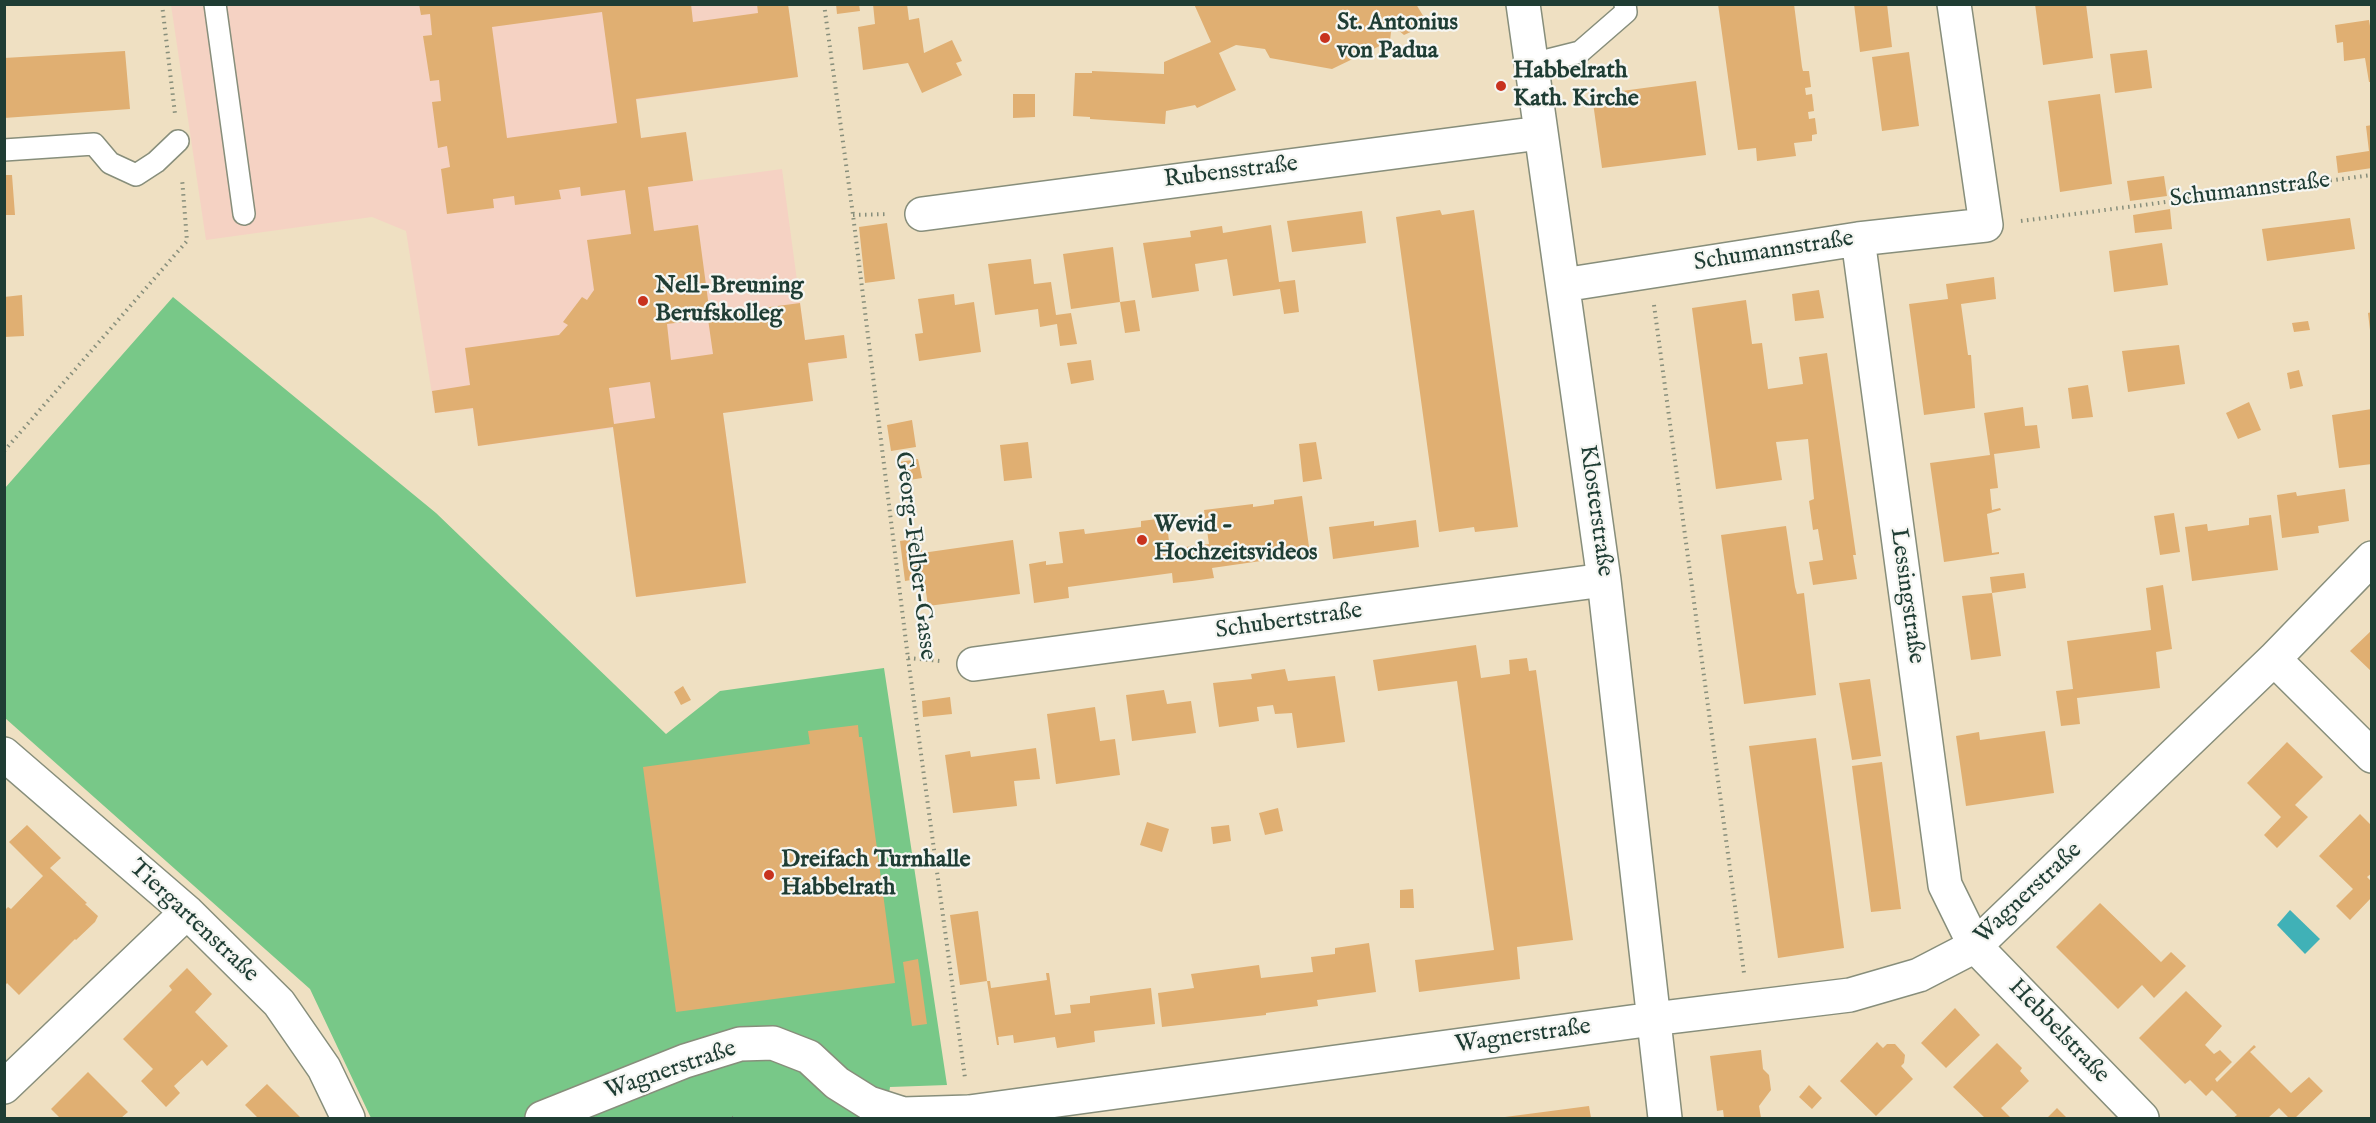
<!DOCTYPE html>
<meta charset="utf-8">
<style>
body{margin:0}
#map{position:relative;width:2376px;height:1123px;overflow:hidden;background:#efe0c2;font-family:"IM FELL English",serif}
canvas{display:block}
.frame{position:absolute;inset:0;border:6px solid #1f3d34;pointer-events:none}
</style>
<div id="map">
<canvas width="2376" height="1123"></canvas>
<div class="frame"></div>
</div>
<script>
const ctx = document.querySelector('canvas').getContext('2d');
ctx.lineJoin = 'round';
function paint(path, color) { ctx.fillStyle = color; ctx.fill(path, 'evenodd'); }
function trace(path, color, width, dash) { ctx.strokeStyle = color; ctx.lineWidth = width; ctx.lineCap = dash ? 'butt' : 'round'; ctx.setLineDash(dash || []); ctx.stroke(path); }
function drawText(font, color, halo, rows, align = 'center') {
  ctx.font = font + ' "IM FELL English",serif'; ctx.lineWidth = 4.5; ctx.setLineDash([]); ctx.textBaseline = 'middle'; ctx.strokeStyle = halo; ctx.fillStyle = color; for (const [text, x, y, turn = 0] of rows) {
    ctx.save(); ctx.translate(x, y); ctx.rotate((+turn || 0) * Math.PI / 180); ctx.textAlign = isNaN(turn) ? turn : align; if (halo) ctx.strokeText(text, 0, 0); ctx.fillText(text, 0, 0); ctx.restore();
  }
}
paint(new Path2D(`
 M171,5H788L798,77L636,100L641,138L686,132L693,181L782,169L805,340L844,335L847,358L808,364L813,401L723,413L746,583L636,597L613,428L478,446L473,409L435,413L406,231L372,217L206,240Z`), '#f5d2c3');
paint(new Path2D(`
 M173,297L436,513L666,734L720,691L884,668L947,1085L890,1087L885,1118H371L310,989L5,718V488Z`), '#78c888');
paint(new Path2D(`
 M2290,910L2320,939L2305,954L2277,925Z`), '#40b1b7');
paint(new Path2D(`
 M419,4H691L693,22L758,13L757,4H788L798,77L636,99L641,138L686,132L693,181L648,187L654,231L698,225L710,315L800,303L805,340L844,335L847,358L808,363L813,401L723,413L746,583L636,597L613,427L478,446L473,408L435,413L432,391L470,385L465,348L559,335L568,325L563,322L582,297L587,300L594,290L587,240L631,234L625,190L581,196L580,187L559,190L561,199L515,205L514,196L493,199L494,208L447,214L441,169L450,167L447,146L438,148L432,102L441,101L439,80L430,81L423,36L432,35L430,14L421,15ZM602,12L617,123L507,138L492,27ZM708,319L713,354L671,360L667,324ZM650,382L655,418L614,424L609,388Z
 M836,4H859L860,11L837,14Z
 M873,4H907L909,20L919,18L924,53L952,40L962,61L956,63L962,75L922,93L908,63L863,70L858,27L875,24Z
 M1194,4H1416L1428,24L1404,35L1397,29L1391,32L1390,41L1332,69L1270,58L1265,49L1236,45L1219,53L1236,90L1197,108L1195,105L1166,111L1165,124L1090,119V117L1073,116L1075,73H1092V71L1164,74V62L1211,42Z
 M1718,4H1794L1802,67L1803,71H1809L1811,87L1805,88L1806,95L1812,94L1814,111L1808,112L1809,119L1815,118L1817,134L1812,135V141L1794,143L1796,156L1757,161L1756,148L1738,150Z
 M1854,4H1887L1892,47L1860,52Z
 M2035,4H2086L2093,58L2043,65Z
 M2369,20L2372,38V82H2369L2365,58L2344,61L2343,42L2337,43L2335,25Z
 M2147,50L2152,88L2115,93L2110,54Z
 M125,51L130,109L4,118V58Z
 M1909,52L1919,126L1882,131L1872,57Z
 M1696,81L1706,155L1602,168L1592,95Z
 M1013,94H1035V117L1013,118Z
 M2100,94L2112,184L2060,192L2048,101Z
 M2372,125V168L2338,173L2336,156L2369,151L2366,126Z
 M5,175H12L15,215H5Z
 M2164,176L2167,196L2130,201L2127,181Z
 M2170,209L2172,229L2135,233L2133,215Z
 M1440,210L1442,215L1474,210L1518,527L1475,532L1474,527L1439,532L1396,217Z
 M1362,211L1366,243L1292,252L1287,221Z
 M2350,218L2355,249L2267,261L2262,229Z
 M887,223L895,279L865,283L859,227Z
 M1271,225L1279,282L1295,280L1299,312L1284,314L1280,289L1233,296L1227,259L1195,264L1199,291L1152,298L1143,243L1191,237L1190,231L1222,226L1223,233Z
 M2162,243L2168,285L2114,292L2109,251Z
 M1113,247L1120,302L1135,300L1140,331L1125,333L1120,302L1071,309L1063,254Z
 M1031,259L1034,284L1051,282L1056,315L1071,313L1077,344L1060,346L1057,324L1040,327L1038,309L995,315L988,264Z
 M1994,277L1996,299L1961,304L1968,355H1971L1975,408L1924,415L1909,304L1948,299L1946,284Z
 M1819,290L1824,318L1795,321L1792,294Z
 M954,294L955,305L974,302L981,352L919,361L915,334L923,333L918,299Z
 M22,295L24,336L4,337V297Z
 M1746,300L1752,344L1762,343L1768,389L1803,384L1799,357L1827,353L1856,555H1853L1857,579L1813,585L1809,562L1823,560L1818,529L1813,530L1809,501L1814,499L1808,439L1776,442L1782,480L1716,489L1692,308Z
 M2372,312V330H2370L2368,313Z
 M2308,321L2310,330L2294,332L2292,323Z
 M2179,345L2185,384L2128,392L2122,351Z
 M1091,360L1094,380L1071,384L1067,363Z
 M2299,370L2303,386L2290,389L2287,373Z
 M2088,385L2093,417L2072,419L2068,388Z
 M2249,402L2261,430L2238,439L2226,413Z
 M2023,407L2025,426L2037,425L2040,448L1994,454L1998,488L1990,489L1992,510L2000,508L2001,510L1987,514L1992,553L1999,552V554L1944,562L1930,463L1990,455L1984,413Z
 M2372,409V464L2339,468L2332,415Z
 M912,420L916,447L891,451L887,425Z
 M1028,442L1032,478L1004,481L1000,445Z
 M1316,442L1322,479L1303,482L1299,444Z
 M918,459L922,478L903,481L899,462Z
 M2345,489L2349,521L2318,526L2319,533L2282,538L2277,495L2296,492L2297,496Z
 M1302,496L1310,554L1212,568L1214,578L1192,581L1173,583L1172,573L1068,587L1069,598L1034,603L1029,564L1046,561V565L1063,563L1059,532L1084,529L1085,534L1141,527V521L1166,518L1170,549L1209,544L1204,510L1253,504V507L1274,504V500Z
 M2174,513L2180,552L2160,555L2154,516Z
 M2271,515L2278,570L2192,581L2185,527L2207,524L2208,531L2229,528L2249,525V518Z
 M1416,520L1419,547L1333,559L1329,527L1374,521V526Z
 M1786,526L1795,587L1797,594L1804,593L1816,695L1744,704L1721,535Z
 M920,538L922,553L1013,540L1020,594L928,606L924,578L905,581L900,541Z
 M2024,573L2026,588L1992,593L1990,577Z
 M2163,585L2172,649L2156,652L2160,688L2077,698L2080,724L2061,726L2056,691L2073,689L2067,641L2151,630L2146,588Z
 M1992,593L2001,656L1971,660L1962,596Z
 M2372,630V672L2350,651Z
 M1476,645L1481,678L1510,674L1509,660L1527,658L1529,671L1536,670L1573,940L1517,947L1520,979L1419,992L1415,960L1494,950L1482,865L1457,681L1378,691L1373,660Z
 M1285,669L1288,681L1335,676L1345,742L1297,748L1292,713L1275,714L1273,705L1257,707L1259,721L1219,727L1213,683L1252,679L1251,674Z
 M1870,679L1881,756L1852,760L1839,683Z
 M683,686L691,700L681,705L674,692Z
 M1164,690L1167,704L1191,701L1196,733L1132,741L1126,695Z
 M950,697L952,714L923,717L922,701Z
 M1095,707L1100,741L1115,739L1120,775L1056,784L1047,714Z
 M858,725L859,737H862L895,983L676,1012L643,767L810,744L808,731Z
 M2045,731L2054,793L1966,806L1956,736L1979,732L1980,740Z
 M1816,738L1844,948L1778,958L1749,746Z
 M2287,742L2323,777L2295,805L2308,817L2277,848L2264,835L2281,817L2247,783Z
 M1036,748L1040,779L1014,781L1017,806L953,813L945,755L970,751L971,757Z
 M1882,762L1901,909L1871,912L1852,766Z
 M1278,808L1283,831L1265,835L1259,813Z
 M2360,814L2372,826V873L2367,877L2372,882V897L2350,920L2336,906L2353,889L2319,856Z
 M1147,822L1169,829L1162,852L1140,845Z
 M27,825L61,858L50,868L87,903L85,904L98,916L95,922L76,940L75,939L19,995L7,983L5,986V910L8,907L11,909L43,876L9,842Z
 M1229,825L1231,841L1213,844L1211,827Z
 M1413,889L1414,908H1400V890Z
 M2100,903L2161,962L2171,952L2186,966L2154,998L2142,985L2118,1009L2056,947Z
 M978,911L987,981L960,985L950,915Z
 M1369,943L1376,992L1317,1000L1318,1006L1266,1013V1015L1162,1027L1158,993L1194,988L1191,974L1259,965L1261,978L1313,972L1311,957L1335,954V948Z
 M918,959L927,1024L912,1026L903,962Z
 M187,968L212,994L195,1012L228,1046L207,1066L202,1060L174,1086L180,1093L166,1107L141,1081L153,1069L123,1039L172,990L169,986Z
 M1046,973H1049L1055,1015L1071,1013L1070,1005L1090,1003V996L1151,988L1155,1024L1094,1031L1095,1042L1057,1048L1055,1037L1014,1043L1013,1035L998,1037L999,1045H997L987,981H990L991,988L1047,980Z
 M2186,991L2222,1026L2205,1045L2214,1054L2220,1050L2232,1062L2215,1079L2217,1082L2254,1045L2256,1047L2250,1052L2291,1093L2309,1077L2323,1091L2295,1118H2289L2279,1108L2268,1118H2233L2237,1115L2212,1090L2206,1096L2190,1080L2185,1084L2139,1038Z
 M1955,1008L1980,1035L1946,1068L1921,1043Z
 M1877,1042L1883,1048L1887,1044H1895L1905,1055L1904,1063L1901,1066L1913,1079L1876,1116L1840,1081Z
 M1997,1043L2022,1068L2020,1071L2029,1081L2001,1108L2011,1118H1985L1953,1087Z
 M1761,1050L1763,1069L1769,1075L1771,1090L1759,1106L1761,1118H1724L1723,1110L1717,1111L1710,1056Z
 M88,1072L128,1112L121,1118H60L51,1109Z
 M267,1084L301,1118H258L245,1105Z
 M1809,1085L1822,1098L1812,1109L1799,1097Z
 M1589,1106L1591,1118H1505V1117Z
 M2057,1108L2067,1118H2047Z`), '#e0af72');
const service = new Path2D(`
 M215,4L244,214
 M1532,64L1580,52L1626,12L1625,4
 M4,150L94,144L110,163L136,175L156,162L178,141`);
const minor = new Path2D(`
 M1523,4L1604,580L1665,1118
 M922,214L1540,133
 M1858,239L1945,885L1975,946L2142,1118
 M1563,285L1858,239L1986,225L1954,4
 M2274,659L2372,756
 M974,664L1604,580
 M4,754L187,912L279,1003L324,1068L348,1118
 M4,1087L187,912
 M542,1118L685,1061L740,1044L773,1043L809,1057L837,1083L869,1103L903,1114L969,1112L1653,1019L1850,995L1919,975L1975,946L2274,659L2372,558`);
trace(service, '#878e7b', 24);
trace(minor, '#878e7b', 36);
trace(new Path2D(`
 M162,4L175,114
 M824,4L853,215L908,658L965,1078
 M853,215L889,214
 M2021,221L2372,175
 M1654,305L1744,973
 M4,451L187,241L182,178
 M908,658L940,661
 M732,1118H733`), '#878e7b', 4, [1.5, 4.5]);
trace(service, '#fff', 21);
trace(minor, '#fff', 33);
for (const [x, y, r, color] of [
 [1325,38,6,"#c8321e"],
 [1501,86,6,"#c8321e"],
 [643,301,6,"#c8321e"],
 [1142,540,6,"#c8321e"],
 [769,875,6,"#c8321e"]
]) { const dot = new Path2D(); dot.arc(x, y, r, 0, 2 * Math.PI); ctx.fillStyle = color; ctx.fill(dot); trace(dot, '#f6f6f2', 2); }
drawText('bold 24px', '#1f3d34', '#f6f6f2', [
 ["St. Antonius",1337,24],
 ["von Padua",1337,52],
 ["Habbelrath",1513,72],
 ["Kath. Kirche",1513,100],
 ["Nell-Breuning",655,287],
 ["Berufskolleg",655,315],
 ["Wevid -",1154,526],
 ["Hochzeitsvideos",1154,554],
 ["Dreifach Turnhalle",781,861],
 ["Habbelrath",781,889]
], 'left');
drawText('24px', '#1f3d34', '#f6f6f2', [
 ["Rubensstraße",1231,173,-7],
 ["Schumannstraße",2250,191,-7],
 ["Schumannstraße",1774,252,-9],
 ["Klosterstraße",1595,511,82],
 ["Georg-Felber-Gasse",914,556,83],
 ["Lessingstraße",1906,596,82],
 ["Schubertstraße",1289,622,-8],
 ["Wagnerstraße",2029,894,-43],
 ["Tiergartenstraße",193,922,43],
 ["Hebbelstraße",2058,1032,46],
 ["Wagnerstraße",1523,1037,-8],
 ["Wagnerstraße",671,1071,-19]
]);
</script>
